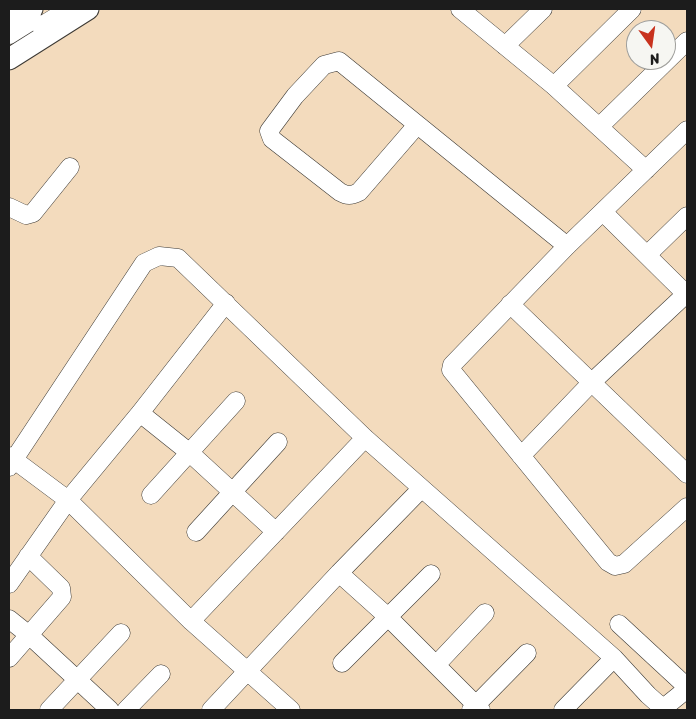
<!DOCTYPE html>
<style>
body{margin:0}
#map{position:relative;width:696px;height:719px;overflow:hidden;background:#f3dbbd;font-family:Sriracha,sans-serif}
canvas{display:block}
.frame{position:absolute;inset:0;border:10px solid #1c1c1c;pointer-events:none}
.north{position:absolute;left:626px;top:20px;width:50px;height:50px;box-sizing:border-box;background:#f6f6f2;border:1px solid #9f9f9c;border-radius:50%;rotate:166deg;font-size:14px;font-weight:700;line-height:20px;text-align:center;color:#1c1c1c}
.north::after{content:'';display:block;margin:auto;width:18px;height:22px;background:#c8321e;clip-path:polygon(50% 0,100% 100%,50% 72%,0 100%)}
</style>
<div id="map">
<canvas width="696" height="719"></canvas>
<div class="frame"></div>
<div class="north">N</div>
</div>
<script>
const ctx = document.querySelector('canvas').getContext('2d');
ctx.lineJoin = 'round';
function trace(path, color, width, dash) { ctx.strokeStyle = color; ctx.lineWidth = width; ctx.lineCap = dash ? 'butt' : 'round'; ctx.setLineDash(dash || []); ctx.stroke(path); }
const minor = new Path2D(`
 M460,9L554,86L646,170
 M41,26L69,9
 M9,35L33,20
 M505,46L543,9
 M554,86L632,9
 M417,125L359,192C351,196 347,196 340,192L272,139L269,131L295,96L324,65L339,61L567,246
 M600,126L687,41
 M687,130L567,246L452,365L451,370L608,562L615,566L624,564L687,507
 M9,207L26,215L33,213L70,167
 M603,212L687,295
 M648,254L687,216
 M510,304L687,474
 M140,413L190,453L276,532
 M9,456L68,500L140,413L226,303
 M521,456L592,382L686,294
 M9,467L144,263L159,256L178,258L365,438L614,658L648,695L665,710
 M421,489L339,573L388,617L481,710
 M151,495L236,401
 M196,532L278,442
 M9,584L68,500L191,621L291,710
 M9,619L29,635L110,710
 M191,621L365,438
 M619,624L687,687
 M9,658L62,597L61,588L28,556
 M342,663L431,574
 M436,665L485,613
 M49,710L121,633
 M126,710L161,674
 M211,710L339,573
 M471,710L527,653
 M563,710L614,658
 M661,710L687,689`);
const major = new Path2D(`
 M9,23L32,9
 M9,59L88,9`);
trace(minor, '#3c3934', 19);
trace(major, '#3c3934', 23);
trace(minor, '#fff', 18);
trace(major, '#fff', 21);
</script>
